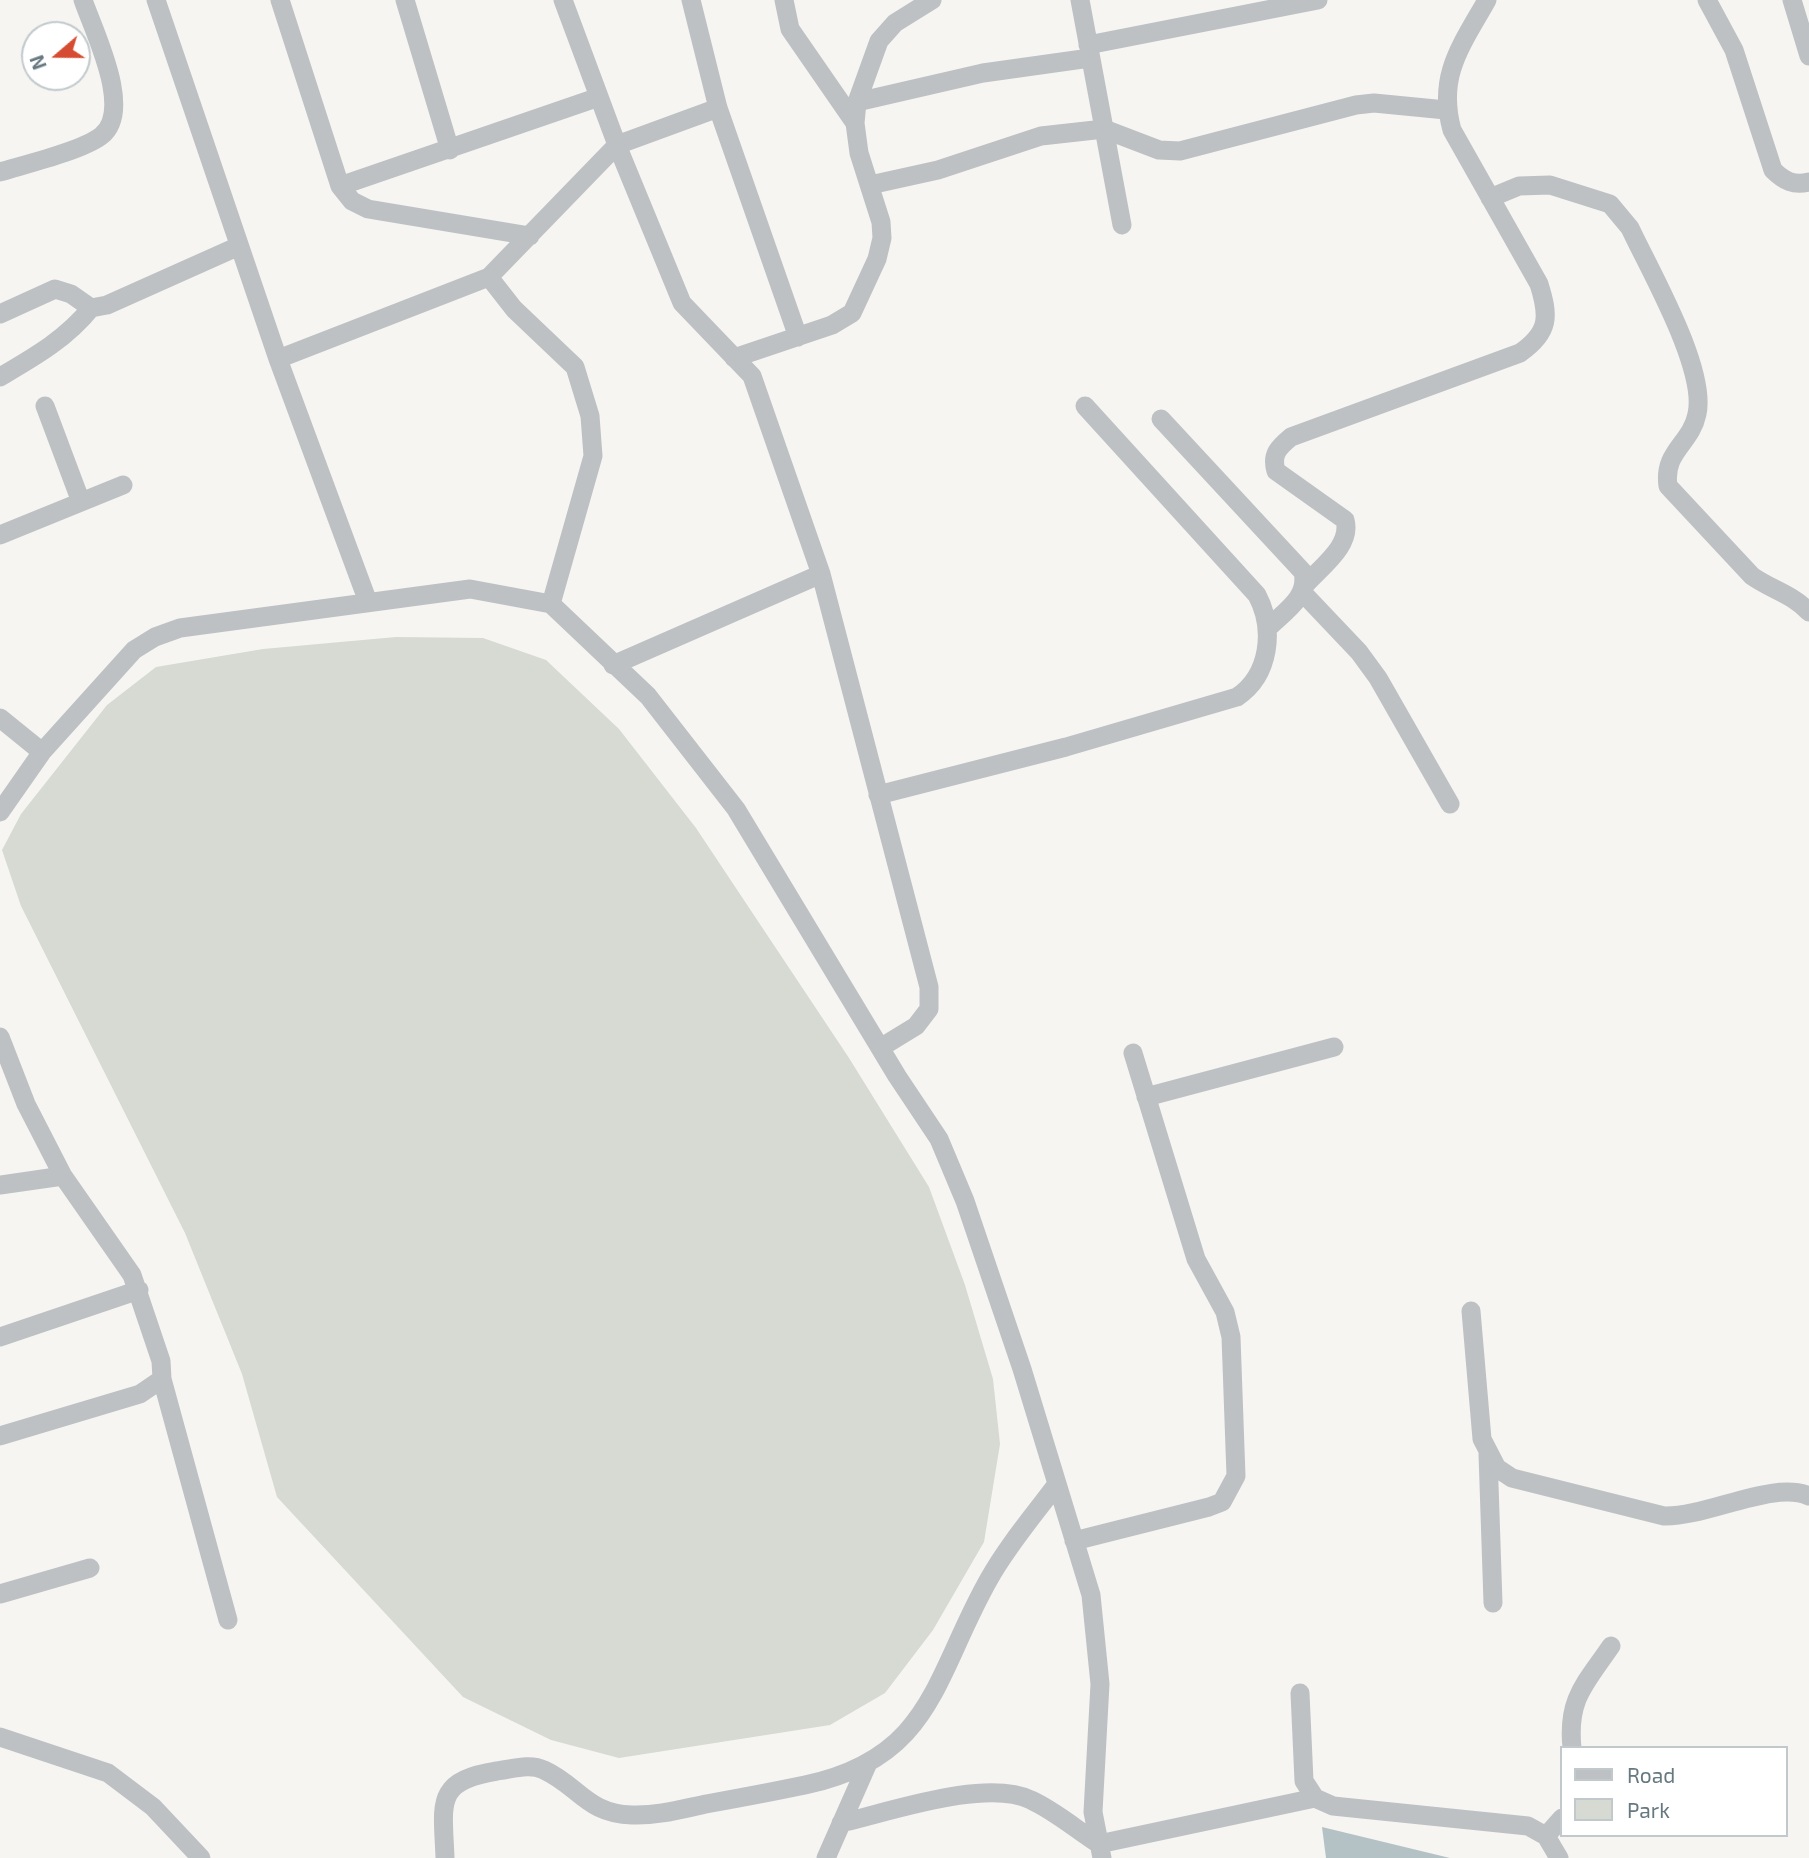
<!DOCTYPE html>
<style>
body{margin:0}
#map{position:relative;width:1809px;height:1858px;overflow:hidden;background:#f6f5f2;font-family:"Exo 2",sans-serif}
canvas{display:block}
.legend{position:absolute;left:1560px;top:1746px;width:228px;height:91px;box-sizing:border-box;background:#fff;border:2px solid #c2c9cd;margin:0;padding:9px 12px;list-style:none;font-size:21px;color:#677881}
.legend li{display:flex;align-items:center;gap:14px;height:35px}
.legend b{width:35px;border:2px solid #c2c9cd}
.north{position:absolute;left:21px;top:21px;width:70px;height:70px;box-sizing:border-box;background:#fff;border:2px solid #c2c9cd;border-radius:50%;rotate:250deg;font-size:19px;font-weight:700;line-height:28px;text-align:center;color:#677881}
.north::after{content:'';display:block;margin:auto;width:24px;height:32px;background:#d64c32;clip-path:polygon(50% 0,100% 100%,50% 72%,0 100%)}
</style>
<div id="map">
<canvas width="1809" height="1858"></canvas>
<ul class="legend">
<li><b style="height:9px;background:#bdc1c4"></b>Road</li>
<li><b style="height:19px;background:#d6dad2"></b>Park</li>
</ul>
<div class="north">N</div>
</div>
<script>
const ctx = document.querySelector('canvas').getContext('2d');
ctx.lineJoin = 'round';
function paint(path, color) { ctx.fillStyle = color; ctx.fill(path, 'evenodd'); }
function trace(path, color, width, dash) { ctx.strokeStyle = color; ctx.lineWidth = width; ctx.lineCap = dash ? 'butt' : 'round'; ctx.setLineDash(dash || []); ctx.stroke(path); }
paint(new Path2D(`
 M396,637L483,638L546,660L619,729L696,828L849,1058L929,1187L965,1285L993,1379L1000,1444L984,1542L933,1630L885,1693L830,1725L619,1758L551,1740L463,1697L277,1497L242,1374L185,1233L21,906L2,850L21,814L107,705L156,667L263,649Z`), '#d6dad2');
paint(new Path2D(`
 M1322,1827L1450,1858H1326Z`), '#b5c2c5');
trace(new Path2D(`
 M156,0L278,359L368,602
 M280,0L340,186L352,201L368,209L530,236
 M405,0L450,150
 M691,0L718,108L798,337
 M784,0L790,29L855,123
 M1080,0L1122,225
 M1707,0L1734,50L1773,170C1784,181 1794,186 1809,182
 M1792,0L1809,56
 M1088,45L1318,0
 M857,102L983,73L1090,58
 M718,108L617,145L682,303L752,376L821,574L929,987V1009L916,1026L880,1048
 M0,172C26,164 81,151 101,136C134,111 94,32 83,0
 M870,185L938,170L1041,136L1104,129L1159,150L1180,151L1356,105L1374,103L1446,110
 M340,186L599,97
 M1490,198L1519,186L1550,185L1610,204L1630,228C1650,271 1707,369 1697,414C1691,444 1663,451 1668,486L1752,576C1772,590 1792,594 1809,612
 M489,277L514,309L575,367L590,416L593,456L551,604
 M0,314L55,289L71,294L91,308L107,305L239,246
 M734,358L832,325L852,313L877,259L882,238L881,222L859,153L855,123L857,102L879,41L895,23L932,0
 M278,359L489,277L617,145L563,0
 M0,377C34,357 66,339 91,308
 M45,406L81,502
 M1161,419L1303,572C1309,597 1285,611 1269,627
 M0,535L123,485
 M1306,584C1322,566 1352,545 1345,520L1276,471C1271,454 1279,447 1291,437L1520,353C1550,332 1549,316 1539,284L1452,130C1437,76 1461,46 1487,0
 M1303,593L1359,652L1378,678L1450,804
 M613,665L821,574
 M0,718L42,752
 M878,795L1066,747L1237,697C1270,675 1275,629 1257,595L1085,406
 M0,812L42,752L134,650L155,637L180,628L470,589L551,604L648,696L736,809L897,1076L939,1139L965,1201L1022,1369L1091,1595L1100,1684L1093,1812L1102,1858
 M0,1037L26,1104L63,1176L132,1275L161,1361L162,1379L140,1394L0,1436
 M1146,1097L1334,1047
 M0,1185L63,1176
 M1471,1311L1482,1439L1497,1468L1512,1478L1664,1516C1707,1517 1774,1480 1809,1496
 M0,1337L139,1290
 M162,1379L228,1620
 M1488,1454L1493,1603
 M1074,1541L1209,1507L1222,1502L1236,1476L1231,1337L1225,1312L1196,1259L1133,1053
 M0,1594L90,1568
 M1300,1693L1304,1781L1315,1798L1333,1806L1528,1826L1546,1836L1559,1858
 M0,1737L108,1773L153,1807L201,1858
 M1572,1748C1567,1699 1585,1684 1611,1646
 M841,1823C890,1812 986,1778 1031,1800C1055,1811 1077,1830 1099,1844L1315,1798
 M1546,1836L1562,1818
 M445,1858C443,1803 434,1781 497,1771C513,1769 530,1763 544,1770C579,1786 587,1814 632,1815C657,1816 682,1809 706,1804C739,1798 772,1792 805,1785C933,1758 934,1676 989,1579C1008,1545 1034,1515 1057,1484
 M826,1858L868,1763`), '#bdc1c4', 19);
</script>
